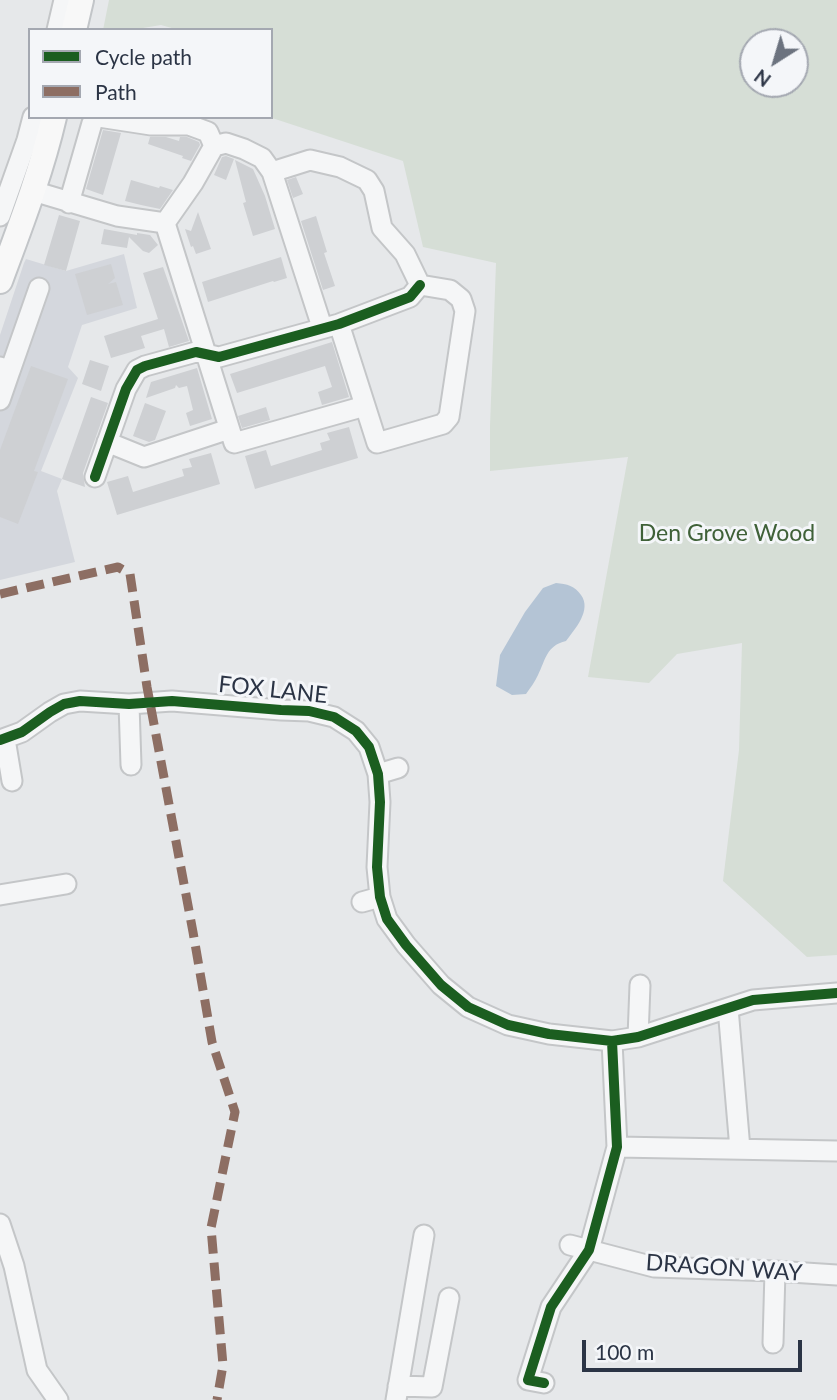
<!DOCTYPE html>
<style>
body{margin:0}
#map{position:relative;width:837px;height:1400px;overflow:hidden;background:#e6e8ea;font-family:Lato,sans-serif}
canvas{display:block}
.legend{position:absolute;left:28px;top:28px;width:245px;height:91px;box-sizing:border-box;background:#f4f6f9;border:2px solid #a4a8b1;margin:0;padding:9px 12px;list-style:none;font-size:21px;color:#2b3445}
.legend li{display:flex;align-items:center;gap:14px;height:35px}
.legend b{width:35px;border:2px solid #a4a8b1}
.north{position:absolute;left:739px;top:28px;width:70px;height:70px;box-sizing:border-box;background:#f4f6f9;border:2px solid #a4a8b1;border-radius:50%;rotate:217deg;font-size:19px;font-weight:700;line-height:28px;text-align:center;color:#2b3445}
.north::after{content:'';display:block;margin:auto;width:24px;height:32px;background:#6c737f;clip-path:polygon(50% 0,100% 100%,50% 72%,0 100%)}
.scale{position:absolute;left:582px;top:1340px;width:220px;height:32px;box-sizing:border-box;border:4px solid #2b3445;border-top:0;padding-left:9px;font-size:21px;line-height:24px;white-space:nowrap;color:#2b3445;-webkit-text-stroke:5px #f4f6f9;paint-order:stroke}
</style>
<div id="map">
<canvas width="837" height="1400"></canvas>
<ul class="legend">
<li><b style="height:9px;background:#1b5e20"></b>Cycle path</li>
<li><b style="height:9px;background:#8d6e63"></b>Path</li>
</ul>
<div class="north">N</div>
<div class="scale">100 m</div>
</div>
<script>
const ctx = document.querySelector('canvas').getContext('2d');
ctx.lineJoin = 'round';
function paint(path, color) { ctx.fillStyle = color; ctx.fill(path, 'evenodd'); }
function trace(path, color, width, dash) { ctx.strokeStyle = color; ctx.lineWidth = width; ctx.lineCap = dash ? 'butt' : 'round'; ctx.setLineDash(dash || []); ctx.stroke(path); }
function drawText(font, color, halo, rows, align = 'center') {
  ctx.font = font + ' Lato,sans-serif'; ctx.lineWidth = 6; ctx.setLineDash([]); ctx.textBaseline = 'middle'; ctx.strokeStyle = halo; ctx.fillStyle = color; for (const [text, x, y, turn = 0] of rows) {
    ctx.save(); ctx.translate(x, y); ctx.rotate((+turn || 0) * Math.PI / 180); ctx.textAlign = isNaN(turn) ? turn : align; if (halo) ctx.strokeText(text, 0, 0); ctx.fillText(text, 0, 0); ctx.restore();
  }
}
paint(new Path2D(`
 M124,254L137,308L82,325L68,367L78,378L41,471L62,479L57,491L75,562L0,580V335L24,263L26,259L66,271Z`), '#d4d7dd');
paint(new Path2D(`
 M109,0H837V955L807,957L723,881L739,750L742,643L677,654L649,683L588,677L628,457L490,471V426L496,263L423,247L403,161L269,117H271V30H179L161,25L131,30H103ZM795,42V84H753V42Z`), '#d6ded6');
paint(new Path2D(`
 M556,583C567,584 575,586 581,595C592,610 575,629 566,641C546,646 546,659 538,675C535,682 530,688 526,694L512,695L496,686L500,655L525,612L543,588Z`), '#b4c4d5');
paint(new Path2D(`
 M103,130L121,133L103,195L86,189Z
 M150,137H166L179,141L180,137H187L199,142L200,145L191,161L182,158L183,156L148,144Z
 M226,156L234,159L226,180L214,175L222,157Z
 M235,160L253,169L265,196L275,229L253,236L243,203L246,202Z
 M296,177L303,194L293,198L287,180Z
 M131,180L159,188L160,186L173,190L160,209L141,205L125,201Z
 M198,212L211,249L196,254L193,246L191,247L185,229L191,231Z
 M59,215L80,221L66,271L44,265Z
 M316,216L327,252L324,253L335,286L323,290L301,221Z
 M104,229L137,235V233L150,235L158,245L149,253L143,251L129,237L127,248L101,244Z
 M281,257L287,278L274,282L273,281L208,302L202,282Z
 M111,264L115,278L108,284L116,282L123,305L87,315L75,274Z
 M163,267L189,341L169,347L164,329L141,336L145,348L111,358L104,336L158,319L143,273Z
 M332,342L349,397L322,405L318,392L332,387L325,366L237,393L230,374Z
 M90,360L109,366L101,391L82,384Z
 M31,366L68,379L34,471L38,472L18,524L0,517V450Z
 M197,368L212,419L190,426L186,413L193,410L187,386L179,388L176,385L175,388L146,398L151,382Z
 M91,397L108,403L83,473L85,487L62,479Z
 M145,403L166,411L155,440L149,442L133,436Z
 M266,407L270,420L242,428L238,416Z
 M349,427L358,458L255,489L245,456L266,450L271,466L322,450L320,443L330,440L327,433Z
 M211,453L220,484L117,515L107,482L128,476L133,492L184,476L182,469L192,467L189,459Z`), '#ced0d3');
const minor = new Path2D(`
 M57,30L64,0
 M99,117L151,125H189L208,132L214,146
 M272,172L310,160L340,167L367,180L374,191L382,228L405,254L420,285
 M33,191L117,216L165,223L234,443L365,406
 M69,203L92,123
 M0,216L27,140L33,117
 M165,223L193,183L214,146L226,143L244,149L262,158L272,172L322,327
 M339,324L377,443L443,424L449,417L465,311L461,299L450,290L420,285
 M0,367L10,371L39,288
 M0,400L10,371
 M107,442L144,457L229,429
 M95,477L126,389L137,370L145,366L196,352L219,357L339,324L410,297L420,285
 M129,704L131,765
 M5,739L12,781
 M0,740L22,732L50,712L64,704L80,701L129,704L172,701L281,710L309,711L334,717L356,731L369,747L378,774L380,802L377,867L380,897L387,919L406,945L441,985L468,1007L508,1025L549,1034L612,1041L638,1037L753,1000L837,993
 M378,774L398,768
 M0,895L66,884
 M362,902L380,897
 M728,1008L740,1149
 M638,1037L640,985
 M617,1147L837,1151
 M0,1224L14,1266L37,1370L58,1400
 M570,1245L654,1267L775,1271L837,1275
 M773,1343L775,1271
 M544,1383L528,1380L551,1307L589,1250L617,1147L612,1041
 M398,1386L432,1387L449,1298
 M396,1400L424,1235`);
const major = new Path2D(`
 M74,30L81,0
 M0,281C20,227 41,173 54,117`);
trace(minor, '#c4c6c8', 23);
trace(major, '#c2c5c8', 28);
trace(minor, '#f5f6f7', 19);
trace(major, '#f8f8f8', 24);
trace(new Path2D(`
 M0,594L118,567L130,574L147,687L193,932L212,1042L235,1112L211,1228L223,1365L217,1400`), '#8d6e63', 9, [18, 9]);
trace(new Path2D(`
 M95,477L126,389L137,370L145,366L196,352L219,357L339,324L410,297L420,285
 M0,740L22,732L50,712L64,704L80,701L129,704L172,701L281,710L309,711L334,717L356,731L369,747L378,774L380,802L377,867L380,897L387,919L406,945L441,985L468,1007L508,1025L549,1034L612,1041L638,1037L753,1000L837,993
 M544,1383L528,1380L551,1307L589,1250L617,1147L612,1041`), '#1b5e20', 10);
drawText('23px', '#3f6138', '#f4f6f9', [
 ["Den Grove Wood",727,534]
]);
drawText('23px', '#2b3445', '#f4f6f9', [
 ["FOX LANE",273,690,6],
 ["DRAGON WAY",724,1268,4]
]);
</script>
